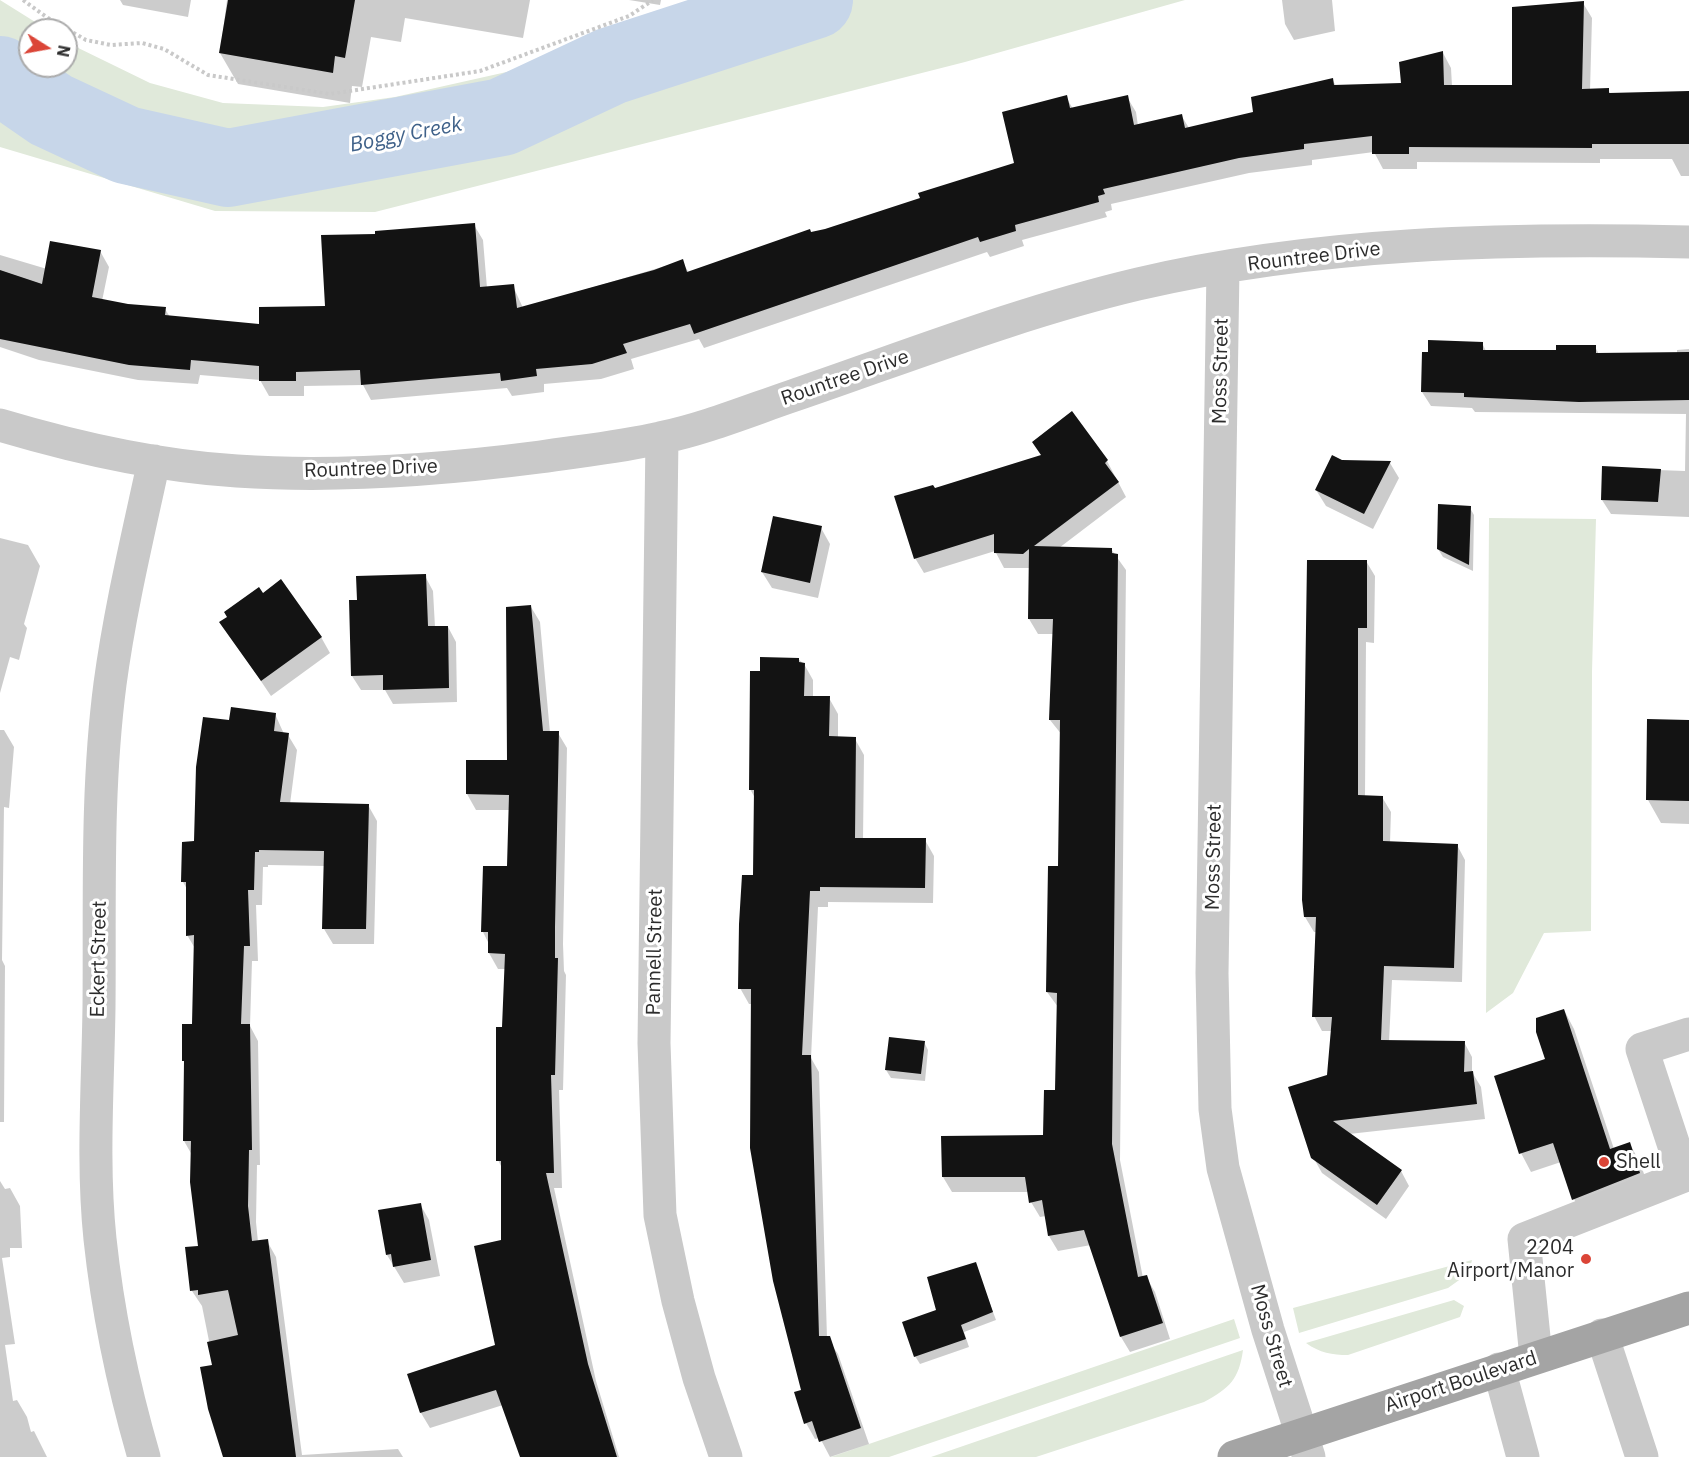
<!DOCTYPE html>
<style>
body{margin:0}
#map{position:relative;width:1689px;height:1457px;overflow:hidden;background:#fff;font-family:"IBM Plex Sans",sans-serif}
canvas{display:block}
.north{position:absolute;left:18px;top:18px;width:60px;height:60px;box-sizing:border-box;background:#fff;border:2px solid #ababab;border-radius:50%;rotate:101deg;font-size:16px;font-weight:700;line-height:24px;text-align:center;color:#2c2c2c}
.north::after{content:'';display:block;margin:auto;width:21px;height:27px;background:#db4537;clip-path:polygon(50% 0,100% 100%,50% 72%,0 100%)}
</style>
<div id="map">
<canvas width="1689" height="1457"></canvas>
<div class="north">N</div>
</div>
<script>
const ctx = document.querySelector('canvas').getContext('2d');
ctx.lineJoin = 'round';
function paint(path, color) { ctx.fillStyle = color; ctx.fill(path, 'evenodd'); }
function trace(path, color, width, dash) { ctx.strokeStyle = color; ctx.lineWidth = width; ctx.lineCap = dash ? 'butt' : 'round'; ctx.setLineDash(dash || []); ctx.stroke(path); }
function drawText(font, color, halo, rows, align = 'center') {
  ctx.font = font + ' "IBM Plex Sans",sans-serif'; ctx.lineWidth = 6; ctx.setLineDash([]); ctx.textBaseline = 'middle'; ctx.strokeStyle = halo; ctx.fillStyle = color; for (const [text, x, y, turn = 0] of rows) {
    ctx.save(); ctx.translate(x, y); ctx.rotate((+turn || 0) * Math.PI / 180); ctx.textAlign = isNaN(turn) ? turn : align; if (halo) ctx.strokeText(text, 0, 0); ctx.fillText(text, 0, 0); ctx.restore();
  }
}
paint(new Path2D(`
 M0,0L48,30H30V66H66V42L150,83L223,103L323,107L395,97L511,71L634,32L705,0H1185L965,62L375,212L215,211L0,147Z
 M1489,518L1596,519L1592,672L1591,931L1544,933L1513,993L1486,1013Z
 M1472,1260L1469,1273L1448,1288L1299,1333L1293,1308Z
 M1454,1300L1464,1306L1460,1317L1348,1355C1332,1355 1320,1353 1306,1343Z
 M1234,1319L1240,1338L889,1457H831Z
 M1243,1350C1239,1379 1230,1388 1204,1402L1036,1457H931Z`), '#e0e9da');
paint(new Path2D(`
 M120,0H191L188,17L123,5Z
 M227,0H530L523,38L405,18L401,42L371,37L362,87L352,86L350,103L238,84L220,53Z
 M629,0H661L660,5Z
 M1282,0H1332L1335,31L1294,40L1285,24Z
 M1583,3L1592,18L1590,91L1608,90L1611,94L1689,92V176H1681L1672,159H1600V163L1417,162V169H1383L1374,152L1312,160V165L1249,173L1111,204L1112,210L1105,212L1107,217L1022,240L1024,246L990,257L987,252L704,348L699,339L631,359L634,369L601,379L544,384V392L512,396L507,388L371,400L363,385L304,386V396H269L260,380L200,375L198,384L138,380L39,360L0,347V255L47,269L100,251L109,267L102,301L165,309L170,317L260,325L326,307L377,235L474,225L483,240L487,288L513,286L523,308L682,261L689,273L922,199L1016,164L1066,97L1073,109L1127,97L1136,112L1138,126L1181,115L1189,128L1255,113L1332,79L1336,86L1403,84L1443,53L1451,68L1452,86L1514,87Z
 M1482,343L1486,351H1557L1595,347L1599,354L1677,353V350L1689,349V517L1611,514L1602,500L1604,468L1685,471L1686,414L1475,412L1472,408L1431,406L1422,392Z
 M1072,413L1107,461L1126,497L1059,548L1111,549L1126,570L1120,1160L1143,1278L1146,1277L1155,1292L1170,1339L1130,1352L1121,1337L1091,1245L1058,1251L1049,1236L1046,1216L1040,1217L1031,1202L1029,1192H952L943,1177L1044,1137L1057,1091L1058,1007L1047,992L1060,868L1062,735L1050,720L1053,634H1038L1029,619L1030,568H1004L995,551L924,573L915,558L935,490L1042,456L1033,442Z
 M1342,461L1390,463L1399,478L1373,529L1326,506L1316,490Z
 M1470,508L1474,515L1473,571L1443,557L1438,549Z
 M821,528L830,544L818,598L772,588L762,572Z
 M0,538L28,545L40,566L24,624L27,628L19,660L10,657L0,693Z
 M1366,561L1375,576L1374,643L1366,642L1365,797H1382L1391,812L1390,843L1457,845L1465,860L1462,982L1392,980L1389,1042H1464L1472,1057V1072L1481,1087L1485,1119L1349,1134L1401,1171L1409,1186L1386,1219L1322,1173L1313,1157L1328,1076L1332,1031H1322L1314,1016L1317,932H1314L1305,917Z
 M425,576L433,591L435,627H448L456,642L457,702L393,704L385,690H361L352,676L358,602Z
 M262,595L321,637L330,653L271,696L221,622Z
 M531,607L540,622L550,733H558L567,748L563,944L564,971L566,975L563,1090H559L562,1188H554L596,1381L619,1457H543L503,1405L430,1428L421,1413L409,1375L497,1346L503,1241L502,1168L498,1160L506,969H498L489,953V944L483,932L509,868L510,810H476L467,794V761L508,762Z
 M798,659L804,664L813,680V698H829L838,714V738L855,739L864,755L863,840H925L934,856L933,903L828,902V907H818L811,1058L819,1072L827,1338L838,1354L869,1444L830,1457L820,1438L815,1439L806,1423L752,1004H749L740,988L754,877L755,798L750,789L762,672Z
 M275,714L284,734L288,735L297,750L290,804L368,805L377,821L374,944H333L324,929L325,866L268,865V867H263L262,905H256L258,961H252L250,1026L258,1041L260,1165H257L256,1222L258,1242L267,1241L276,1257L302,1455L398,1449L403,1457H225L214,1366L202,1306L192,1291L186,1249L200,1247L192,1155L184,1141L186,1065L183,1060L193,1026L196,950L187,935L188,891L183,882L230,722Z
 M1689,721V824L1661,823L1648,800Z
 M0,730H4L14,747L9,808L4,807L2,960L5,966L4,1122H0Z
 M1564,1010L1574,1029L1614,1149L1629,1143L1640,1162L1650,1192L1584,1218L1574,1199L1561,1162L1531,1172L1521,1153Z
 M924,1042L928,1050L925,1081L891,1078L886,1070Z
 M0,1181L5,1189L10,1188L20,1206L22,1248H10V1257L2,1258L15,1344L5,1345L13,1401L17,1400L27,1417L31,1432L34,1431L47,1457H0Z
 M420,1204L429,1220L440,1276L404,1283L387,1255Z
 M975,1264L996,1320L964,1332L969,1347L920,1364L915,1356L938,1311Z`), '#0003');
trace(new Path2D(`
 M0,75L51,110L126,145L228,168L502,117L611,66L814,0`), '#c7d6e9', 78);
paint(new Path2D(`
 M228,0H355L345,58L335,56L333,73L219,53Z
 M1584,1L1582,89L1609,88V93L1689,91V144H1592V148L1409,147V154H1372V136L1304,144V149L1239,158L1103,189L1105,194L1098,196L1099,202L1015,225L1016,231L980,242L978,237L694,334L690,324L623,344L627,353L592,364L536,369L537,376L501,381L500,373L361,385L360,370L296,372V381H259V366L191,360L190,370L129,365L0,339V270L42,284L50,241L101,250L92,297L128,304L166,307L165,315L259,324V307L325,306L321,235L375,234V231L475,223L480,287L514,284L517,308L654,270L683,259L687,272L810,229L811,232L825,229L920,198L918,193L1014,163L1002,112L1067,95L1070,108L1128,95L1134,125L1182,114L1185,128L1253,112L1251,97L1333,78L1334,85L1401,83L1399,62L1443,51L1444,85H1512V7Z
 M1428,340L1483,342V350H1556V345H1596V353L1689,352V400L1579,402L1464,397V393L1421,392L1422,352H1428Z
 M1072,411L1108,460L1105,463L1119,482L1034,546L1112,548V553L1118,554L1112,1144L1138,1277L1147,1275L1163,1323L1120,1337L1084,1230L1048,1236L1042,1200L1029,1203L1025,1177H942L941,1136L1043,1135L1044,1090H1055L1057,993L1046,992L1048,866H1058L1060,720H1049L1053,619H1028L1029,549L1023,554L994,553V534L914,559L894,496L933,485L935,488L1041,455L1032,442Z
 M1332,455L1342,460L1391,461L1364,514L1315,490Z
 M1602,466L1661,469L1658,502L1601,500Z
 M1438,504L1471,506L1469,565L1437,549Z
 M773,516L822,526L810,583L761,572Z
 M1307,560H1367V628H1358V795L1383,796V841L1458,844L1454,968L1384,966L1381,1040L1465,1041L1464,1072L1473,1071L1477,1104L1333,1121L1402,1170L1377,1205L1311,1158L1288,1087L1327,1075L1332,1017H1312L1316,917H1304L1302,900Z
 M426,574L428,626H448L449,688L383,690V675L351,676L349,600H357L356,576Z
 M281,579L322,637L261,681L219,622L227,617L224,612L259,587L263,593Z
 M531,605L543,731H559L555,927V958H558L555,1075H551L554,1173H546L588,1364L617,1457H520L496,1390L420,1413L407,1374L495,1345L474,1246L501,1240V1161H496V1027H502L505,954L488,953V932H481L483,866H507L509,795L466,794V760H507L506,607Z
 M760,657L799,658V662L805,663L804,696H830L829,736L856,737L855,838H926L925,888L820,887V891H810L802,1055H811L819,1336H830L861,1428L819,1442L812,1421L804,1424L794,1392L801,1390L773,1281L750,1148L751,989H738L739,924L742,875H753L754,790H749L750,671H760Z
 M231,707L276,713L274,731L289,733L280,802L369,804L366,929H322L324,851L259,850V852H255L254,890H248L250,946H244L241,1024H250L252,1150H249L248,1206L252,1241L268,1239L296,1457H223L208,1409L200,1367L212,1365L207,1342L238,1335L228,1290L198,1295V1290L190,1291L185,1247L198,1246L190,1182L191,1141H183L184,1061H182V1024H192L194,935L186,936V882H181L182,842L194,841L196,767L203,717L229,720Z
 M1647,719L1689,720V801L1646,800Z
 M1564,1009L1610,1149L1630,1142L1640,1173L1572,1200L1553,1143L1519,1154L1494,1076L1545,1059L1536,1032V1018Z
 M889,1037L925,1041L921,1074L885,1070Z
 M421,1203L431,1260L393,1267L391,1254L386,1255L378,1210Z
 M976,1262L993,1312L961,1325L966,1339L914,1357L902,1322L936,1310L927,1277Z`), '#131313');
trace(new Path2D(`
 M23,0L48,18L86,40L111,45L142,43L164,49L208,75L330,94L480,71L629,16L653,0`), '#c9c9c9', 4, [3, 3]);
trace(new Path2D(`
 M1223,268L1212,973L1215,1109L1223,1168L1268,1330L1309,1457
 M0,425C77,448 157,466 237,471C338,478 440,470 540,457C580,451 621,447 660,438C704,429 748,411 792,396C906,357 1020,312 1138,284C1318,242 1505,238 1689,242
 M662,438L654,1043L660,1215L678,1301L699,1378L726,1457
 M1684,1176L1642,1049L1689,1034
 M1602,1335L1642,1457
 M1536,1357L1524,1239L1689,1174
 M1499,1369L1523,1457
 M144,1457C123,1385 108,1314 100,1239C92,1163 98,1084 99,1007C100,900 96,791 110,684C120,609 138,535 154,461`), '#c9c9c9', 33);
trace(new Path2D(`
 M1234,1457L1689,1308`), '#a4a4a4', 33);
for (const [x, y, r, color] of [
 [1604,1162,6,"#db4537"],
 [1586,1259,6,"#db4537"]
]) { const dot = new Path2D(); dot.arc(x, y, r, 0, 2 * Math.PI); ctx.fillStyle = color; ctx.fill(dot); trace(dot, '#fff', 2); }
drawText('20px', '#2c2c2c', '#fff', [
 ["Rountree Drive",1314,257,-7],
 ["Moss Street",1221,371,-89],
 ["Rountree Drive",845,378,-19],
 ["Rountree Drive",371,469,-2],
 ["Moss Street",1214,857,-89],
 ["Pannell Street",655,952,-89],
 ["Eckert Street",99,959,-89],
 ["Moss Street",1271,1336,74],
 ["Airport Boulevard",1461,1382,-18]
]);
drawText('20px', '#2c2c2c', '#fff', [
 ["Shell",1616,1162],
 ["2204",1574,1248,"right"],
 ["Airport/Manor",1574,1271,"right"]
], 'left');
drawText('italic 21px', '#3f6189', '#fff', [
 ["Boggy Creek",406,135,-11]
]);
</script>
